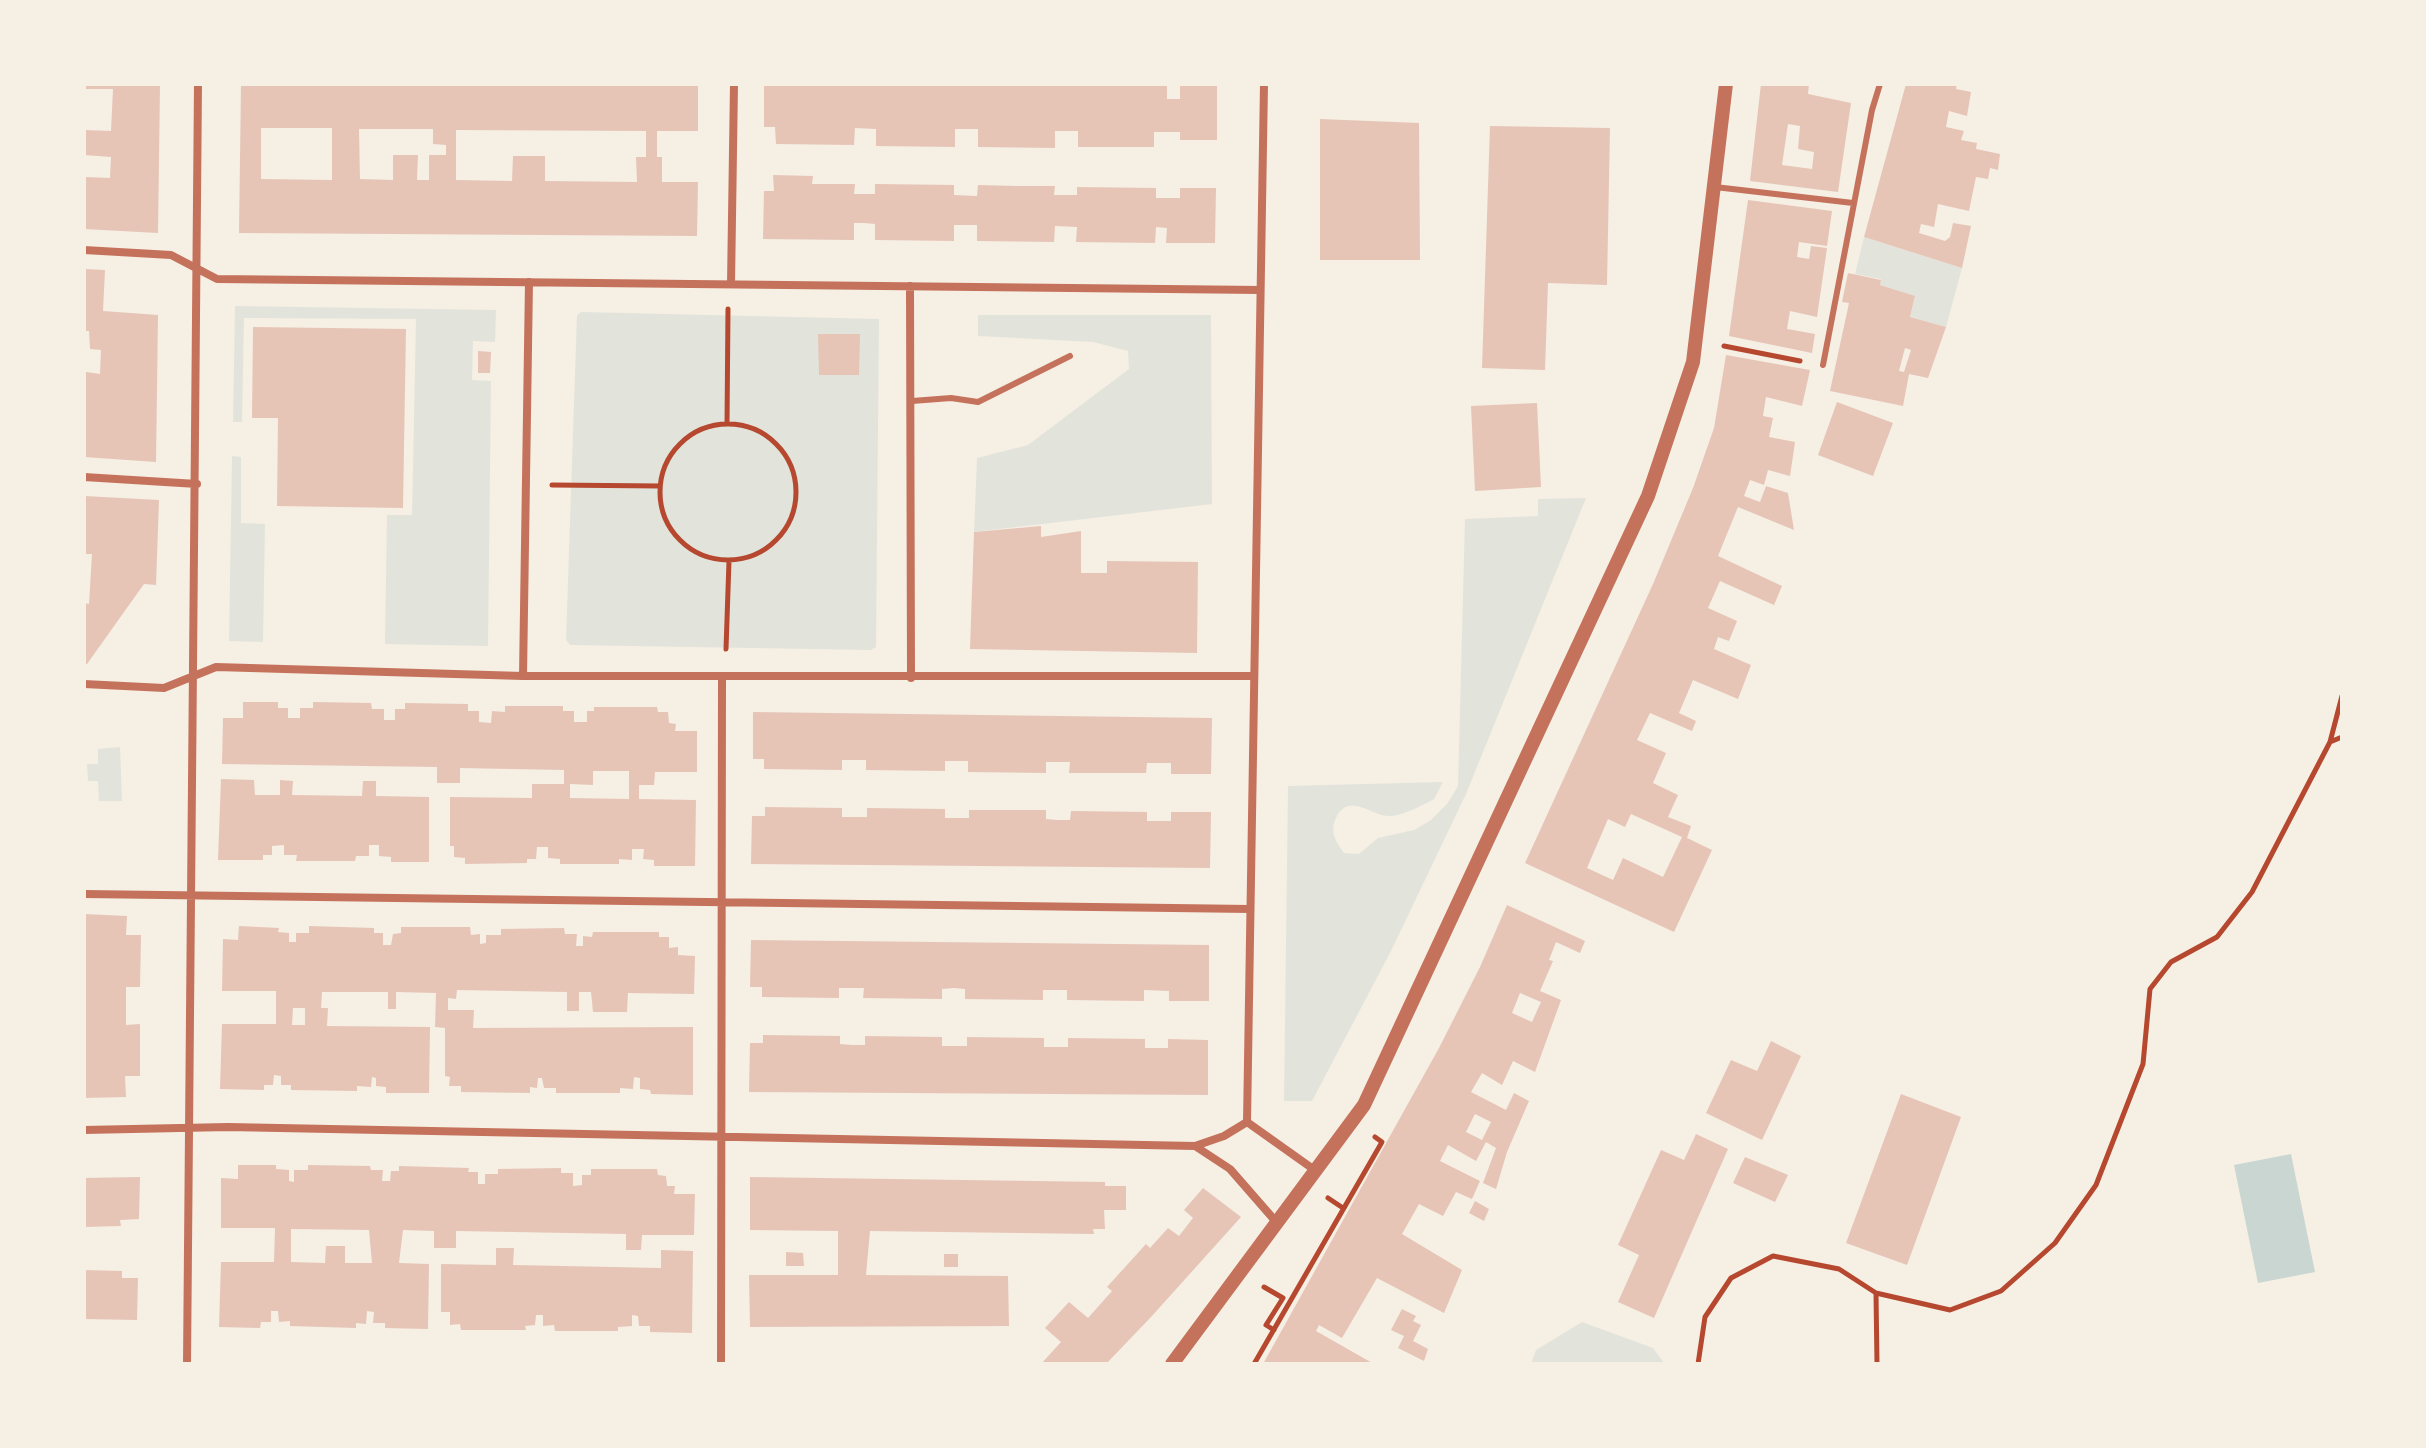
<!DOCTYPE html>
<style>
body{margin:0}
#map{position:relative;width:2426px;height:1448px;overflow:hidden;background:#f6efe4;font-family:Helvetica,sans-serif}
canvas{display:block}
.frame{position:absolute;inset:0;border:86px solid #f6efe4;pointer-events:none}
</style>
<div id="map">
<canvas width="2426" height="1448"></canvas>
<div class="frame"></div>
</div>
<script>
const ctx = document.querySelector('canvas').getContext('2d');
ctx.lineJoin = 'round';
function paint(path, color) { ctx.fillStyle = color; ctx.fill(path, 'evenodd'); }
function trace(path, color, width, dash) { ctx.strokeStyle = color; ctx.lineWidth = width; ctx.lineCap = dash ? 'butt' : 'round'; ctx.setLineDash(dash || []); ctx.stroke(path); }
paint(new Path2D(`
 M1864,237L1962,268L1946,327L1910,317L1915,297L1880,285L1881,279L1855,274Z
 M235,306L496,310L495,342L473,341L472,380L491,381L488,646L385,644L387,515H412L416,319L244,318L242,422H233Z
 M581,312L879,319L876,647L871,650L570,645L566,640L577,315Z
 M978,315H1211L1212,504L974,532L977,458L1028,445L1129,369L1128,351L1093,342L978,336Z
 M232,456L241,457V523L265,524L263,642L229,641Z
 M1586,498L1466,794L1391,951L1312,1101H1284L1288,786L1443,782L1434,799C1421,806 1406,814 1392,816C1372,818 1349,790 1336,818C1329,831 1336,842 1344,853L1359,854L1378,838L1414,830L1431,820L1447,804L1458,786L1465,519L1538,516V499Z
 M120,747L122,801H99L98,781H88L87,764H98V749Z
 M1582,1322L1653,1348L1665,1364H1531L1536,1350Z`), '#e2e4dc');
paint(new Path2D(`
 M2291,1154L2315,1272L2258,1283L2234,1165Z`), '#c9d6d2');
paint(new Path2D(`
 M84,84H160L158,233L84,229V177L110,178L111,157L84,155V130L111,131L113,89H84Z
 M241,84H698V131H657V157H662V182H698L697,236L239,233ZM261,128H332V180L261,179ZM359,129H433V144L446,145V155H429V180H417L418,155H393V180L360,179ZM456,130L646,131V157H636L637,182L545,181V156H513L512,181L456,180Z
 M764,84H1167V99H1180V85H1217V140H1180V132H1154V147H1078V131H1055V148L978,147V129H955V147L876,146V129L855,128L854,145L776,144L775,127H764Z
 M1761,84H1809L1808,94L1851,103L1838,192L1750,181ZM1788,124L1800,126L1798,149L1814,152L1812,169L1782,165Z
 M1906,84H1957L1956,89L1971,92L1967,116L1949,111L1946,127L1964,131L1961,140L1977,143L1976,149L2000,154L1998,170L1990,168L1988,179L1976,177L1969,211L1938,204L1934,227L1921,224L1919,233L1945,241L1950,237L1953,223L1971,226L1962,268L1864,237Z
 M1320,119L1419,123L1420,260H1320Z
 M1490,126L1610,128L1607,285L1548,283L1545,370L1482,368Z
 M773,175L813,176L812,184H855L854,194H875V184L954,185V195L977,196L978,185L1016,186H1055L1054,195H1077V187L1156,188V198H1180V188H1216L1215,243H1166L1167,228L1156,227L1155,243L1076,242L1077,227L1055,226L1054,242L977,241V225H954V241L875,240V224L864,223H854V240L763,239L764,191H774Z
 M1748,200L1832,211L1827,246L1799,242L1797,257L1809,259L1811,246L1827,248L1817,317L1790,311L1787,329L1815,334L1812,353L1729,336Z
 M84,269L105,270L103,311L158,315L156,462L84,457L86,372L100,374L101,350L90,349L89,331H84Z
 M1848,273L1881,280L1880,285L1915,296L1910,317L1946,327L1928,378L1909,374L1903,406L1830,391L1849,303L1842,302ZM1905,348L1911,350L1904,372L1899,371Z
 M253,327L406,329L403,508L277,506L278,418H252Z
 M818,334H860L859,375H819Z
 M478,351L491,352L490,373H478Z
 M1726,355L1810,370L1802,406L1766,397L1763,416L1773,418L1769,437L1795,442L1790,476L1768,470L1764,485L1750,480L1744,496L1760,502L1766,486L1788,493L1794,530L1738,507L1718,556L1782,586L1774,605L1720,581L1708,608L1737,621L1729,641L1718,637L1714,649L1751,665L1738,699L1693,680L1679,713L1696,721L1692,731L1650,713L1637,740L1666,753L1653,783L1678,795L1668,817L1691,826L1687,838L1712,850L1674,932L1525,863L1653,584L1693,488L1714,428ZM1631,814L1682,837L1663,877L1623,858L1613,880L1587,868L1608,819L1625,827Z
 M1837,402L1893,423L1873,476L1818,455Z
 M1537,403L1541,487L1475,491L1471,406Z
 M84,496L159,500L156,585L144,584L87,664H84V603L89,604L92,554H84Z
 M1041,526V537L1081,531V573H1107V561L1198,562L1197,653L970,649L974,532Z
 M243,702H278V708H288V718H300V708H313V702L371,703L372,709H384V720H395V709H405V703L468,704V711H479V722L491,723L492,711L505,712V706H563V711H574V722H587V711H594V707H657L658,712H668L669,723L676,724L675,731H697V772H655L654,785H639V799L696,800L695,866H654V860L643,859L644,849H632V860L619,859V864H560V859L548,858V847H537L536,859H527V863L465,864V858L454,857V846H450V797L532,798V784H564V770L460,768V783H437V767L222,764L223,718H243ZM593,771H629V799L570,798V784L593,785Z
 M753,712L1212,718L1211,774H1171V763H1147L1146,773H1069L1070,762H1046V773L968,772V761H945V771L866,770V760H842V770L764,769V759H753Z
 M221,779L254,780L255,795H280V780L293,781L292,795L362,796L363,781H376V796L429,797V862H391V857L379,856V845H369V856H356L355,861H296L297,855H284V845L272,846V855H263V860H218Z
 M765,807L842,808V817H867V808L945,809V818H969V810H1046V819L1057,820H1070L1071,811L1147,812V821H1171V812H1211L1210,868L751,864L752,816H765Z
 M1507,905L1585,941L1580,953L1556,942L1549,960L1553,961L1540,991L1561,1000L1535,1072L1513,1061L1502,1085L1482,1073L1471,1092L1506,1110L1514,1093L1529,1101L1507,1152L1496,1189L1483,1183L1496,1148L1486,1142L1476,1161L1448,1145L1440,1161L1480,1181L1472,1199L1456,1192L1443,1216L1419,1204L1402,1234L1462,1270L1444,1313L1377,1278L1342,1338L1319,1325L1316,1331L1374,1364H1263L1439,1048L1480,967ZM1520,993L1541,1002L1532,1022L1512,1013ZM1475,1114L1491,1122L1482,1140L1466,1132Z
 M84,914L127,916L126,935H141L140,987H126V1025L140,1024V1076H125L126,1097L84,1098Z
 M239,926L279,928L278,932L289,933V942H296V933H309V926L374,928V933H383V945H391L393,934L401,933V927H470L471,935L480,934V944L486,943V935H501V929L564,928L565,934H577L576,946H583V936L592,937L593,932H659V937H669V948L678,947V955L695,956L694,994L628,993L627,1012H593L591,992H579V1011H567V992L457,990L456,999L448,998V1010H474L473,1028L693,1027V1095L651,1094L650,1090L640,1089V1078L634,1077L633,1089L620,1088V1093H556V1088H544L542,1078H538L537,1088L530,1087V1093L461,1092V1086H449L450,1077L445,1076V1028L435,1027L436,993L396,992V1009H388V992H322L321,1008H328L327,1026L430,1027L429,1093H386V1087L376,1086V1078L372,1077L371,1087L357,1086V1091L291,1090V1085H281V1076L274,1075L273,1085H264V1090L220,1089L222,1024H276V991H222L223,939L238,940ZM293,1008H305V1025H292Z
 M751,940L1209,945V1001H1169V991L1144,990V1001L1067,1000V990H1043V1000L965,999V989L954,988L942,989V999L863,998L864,988H839V998L762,997V987H750Z
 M763,1035L840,1036V1044L852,1045H865V1036L942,1037V1046H967V1037L1044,1038V1047H1068V1038L1145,1039V1048H1168V1039L1208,1040V1095L749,1092L750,1043H763Z
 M1771,1041L1801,1056L1762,1140L1706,1113L1731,1060L1757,1071Z
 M1901,1094L1961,1117L1907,1265L1846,1243Z
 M1696,1134L1728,1149L1654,1318L1618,1302L1639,1255L1618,1245L1661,1150L1684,1160Z
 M1745,1157L1788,1175L1775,1202L1733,1183Z
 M238,1165H276V1169L289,1170V1181L294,1182V1170H308V1165L370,1166L371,1170H383L382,1181H390L391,1171H399V1166L469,1168L468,1172H478V1184H485V1174H498V1169L561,1168V1173H573V1186L582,1185V1175H591V1169H657L658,1175L666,1176L667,1186H675L674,1194H695L694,1235H642L641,1250H626V1234L456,1231V1248H434V1231L403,1230L399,1263L429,1264L428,1329L385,1328V1323H373L374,1312L367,1311L366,1324L356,1323V1328L290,1326V1321L279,1322L278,1311H271V1322H261L260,1328L219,1327L221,1262H274L275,1228H221V1178L238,1179ZM291,1229L369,1230L372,1263H345V1246H326L325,1263L291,1262Z
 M140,1177L139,1219L120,1220L121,1226L84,1227V1178Z
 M750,1177L1105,1182V1186H1126V1210H1104L1105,1229H1093L1094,1234L870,1231L866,1275L1008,1276L1009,1326L750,1327L749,1275H838V1231L750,1230Z
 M1203,1188L1241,1217L1151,1317L1106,1364H1041L1061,1342L1045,1328L1069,1302L1088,1318L1112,1291L1107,1287L1146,1244L1150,1248L1168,1228L1179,1236L1193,1218L1184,1210Z
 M1475,1201L1489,1209L1484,1221L1469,1213Z
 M496,1248H514L513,1265L661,1268V1250L693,1251L692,1333L650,1332V1326H639L638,1316L632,1315V1326L618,1327V1331H555L554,1325L543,1326V1315H536L535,1325L525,1326L526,1330H461L460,1324L450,1325V1312H441V1264L496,1265Z
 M786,1252L803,1253L804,1266H786Z
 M944,1254H958V1267H944Z
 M84,1270L122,1271V1278H138L137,1320L84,1319Z
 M1402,1309L1416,1316L1413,1321L1421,1325L1413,1341L1428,1349L1424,1361L1398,1348L1404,1336L1391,1330Z`), '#e6c5b7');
trace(new Path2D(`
 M1724,346L1800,361
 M727,424L728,309
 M660 492a68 68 0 1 1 136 0a68 68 0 1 1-136 0Z
 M552,485L660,486
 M726,649L729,561
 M2330,742L2342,737
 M1328,1198L1343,1208
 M1264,1287L1283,1298L1266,1325L1274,1330
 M1876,1293L1877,1364
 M1254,1364L1382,1142L1375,1137
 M1698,1364L1705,1317L1731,1278L1773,1256L1839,1269L1876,1293L1950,1310L2001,1291L2055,1243L2096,1185L2143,1064L2150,989L2171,962L2217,937L2252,892L2330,742L2342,696`), '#b5482f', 5);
trace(new Path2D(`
 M1715,187L1853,203
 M1823,365L1872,110L1880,84
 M912,401L951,398L978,402L1070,356`), '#c5725c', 6);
trace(new Path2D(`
 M1264,84L1247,1122L1316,1171
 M84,250L171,255L217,279L1260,290
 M731,284L734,84
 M910,286L911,678
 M84,477L197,484
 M523,676L529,282
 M84,684L164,688L216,667L523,676H1254
 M84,894L1250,909
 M84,1130L228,1127L1195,1146L1230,1169L1278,1224
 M1195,1146L1224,1136L1247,1122
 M187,1364L198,84
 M721,1364L722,678`), '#c5725c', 8);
trace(new Path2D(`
 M1172,1364L1364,1105L1648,496L1693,362L1726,84`), '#c5725c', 14);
</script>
